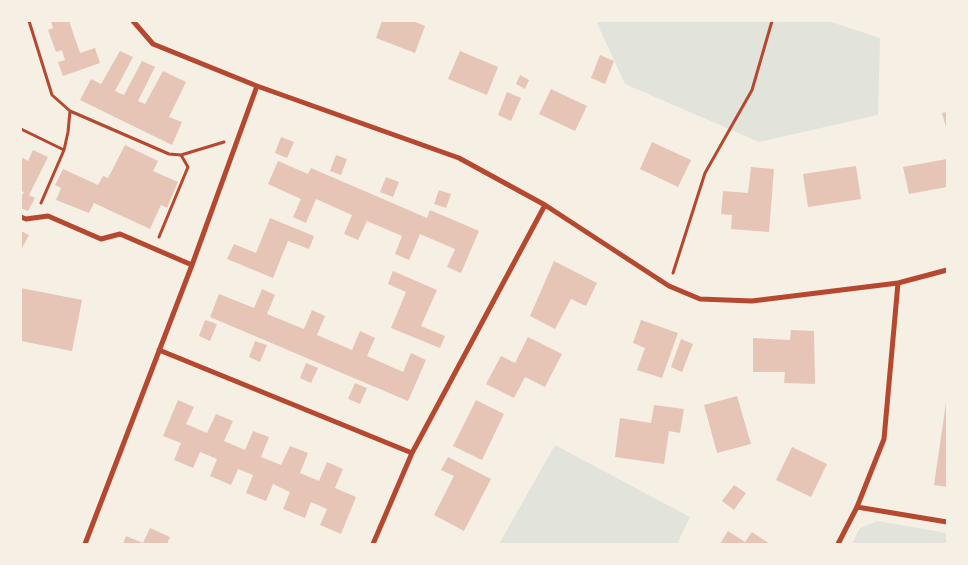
<!DOCTYPE html>
<style>
body{margin:0}
#map{position:relative;width:968px;height:565px;overflow:hidden;background:#f6efe4;font-family:Lato,sans-serif}
canvas{display:block}
.frame{position:absolute;inset:0;border:22px solid #f6efe4;pointer-events:none}
</style>
<div id="map">
<canvas width="968" height="565"></canvas>
<div class="frame"></div>
</div>
<script>
const ctx = document.querySelector('canvas').getContext('2d');
ctx.lineJoin = 'round';
function paint(path, color) { ctx.fillStyle = color; ctx.fill(path, 'evenodd'); }
function trace(path, color, width, dash) { ctx.strokeStyle = color; ctx.lineWidth = width; ctx.lineCap = dash ? 'butt' : 'round'; ctx.setLineDash(dash || []); ctx.stroke(path); }
paint(new Path2D(`
 M596,21H828L880,38L878,115L759,142L625,84Z
 M555,445L690,517L677,544H499Z
 M877,521L947,533V544H852L860,528Z`), '#e2e4dc');
paint(new Path2D(`
 M51,21H69L80,53L95,48L100,63L63,76L58,62L65,60L62,50L56,52L48,30L53,28Z
 M382,21H413L425,26L415,53L376,38Z
 M120,51L133,57L115,91L124,95L142,61L155,67L138,101L145,104L163,71L186,82L169,117L182,122L172,145L80,100L91,79L101,84Z
 M460,51L498,67L487,95L448,79Z
 M600,55L614,61L605,84L591,78Z
 M520,75L529,80L525,89L516,84Z
 M551,89L587,106L575,131L539,114Z
 M507,92L521,98L511,121L498,115Z
 M947,112V127H946L942,113Z
 M281,137L294,142L287,158L275,153Z
 M652,142L691,160L678,187L640,169Z
 M125,145L158,161L153,171L178,182L167,208L161,205L150,229L94,203L89,213L56,200L61,188L55,185L63,169L98,185L103,176L108,178Z
 M33,150L48,157L29,195L35,198L28,211L21,208V197L24,192L21,191V157L28,161Z
 M336,155L347,159L341,175L330,171Z
 M947,159V187L909,194L903,167Z
 M278,161L308,174L311,168L427,218L430,210L479,231L461,273L447,267L455,249L420,234L409,260L395,254L402,236L367,221L358,240L344,234L352,215L316,199L306,223L293,217L301,199L268,184Z
 M856,166L861,199L808,207L803,174Z
 M751,167L774,169L769,232L731,229L732,215L721,214L723,191L748,193Z
 M386,177L399,182L393,197L380,192Z
 M439,190L451,194L446,208L434,204Z
 M270,218L314,236L309,249L288,241L273,278L227,259L234,244L256,253Z
 M21,231L29,235L21,250Z
 M554,261L597,283L586,306L571,299L555,329L530,316Z
 M393,271L437,290L421,326L445,336L440,348L391,328L406,292L388,284Z
 M21,288L82,300L72,351L21,341Z
 M262,289L275,295L267,314L304,329L312,310L325,316L317,335L352,350L360,331L375,338L367,356L403,372L411,353L426,360L408,401L210,317L219,294L254,308Z
 M205,320L217,324L210,341L199,336Z
 M641,320L678,333L662,378L637,370L645,348L633,343Z
 M791,330L814,331L815,384L784,383L785,372H753V338L790,340Z
 M528,337L562,354L545,387L525,377L514,398L486,384L501,356L515,363Z
 M681,339L693,344L682,372L671,367Z
 M255,341L267,345L260,362L249,357Z
 M306,363L318,368L311,383L300,378Z
 M355,383L367,388L360,404L348,399Z
 M737,396L751,444L717,453L704,405Z
 M178,400L194,407L186,424L207,433L216,414L233,421L224,441L245,450L253,431L269,437L261,457L281,465L290,446L308,453L300,473L319,481L327,462L343,469L335,488L356,497L341,534L320,525L327,509L311,502L305,518L283,509L290,492L273,484L266,501L246,493L253,475L238,469L231,485L210,476L217,459L200,452L193,468L174,460L181,443L163,436Z
 M476,400L504,414L482,460L453,446Z
 M946,403L947,404V487L934,485Z
 M654,405L684,409L680,433L669,431L664,464L615,457L620,418L651,423Z
 M792,447L827,464L811,497L776,480Z
 M448,457L491,479L464,531L434,515L454,476L441,470Z
 M734,485L746,493L734,510L722,501Z
 M150,528L170,537L167,544H123L126,536L143,543Z
 M728,531L745,542L752,532L770,544H720Z`), '#e6c5b7');
trace(new Path2D(`
 M29,21L52,95L70,111L68,132L64,150L41,203
 M70,111L169,154L181,155L188,167L159,237
 M21,129L64,150
 M181,155L224,142
 M673,273L705,173L752,90L772,21`), '#b5482f', 3);
trace(new Path2D(`
 M133,21L153,44L257,86L459,158L545,205L669,286L700,299L752,301L898,283L947,270
 M21,217L26,219L48,216L101,239L120,234L192,265
 M159,350L412,453
 M857,507L947,522
 M85,544L192,265L257,86
 M373,544L412,453L545,205
 M838,544L857,507L884,439L898,283`), '#b5482f', 5);
</script>
